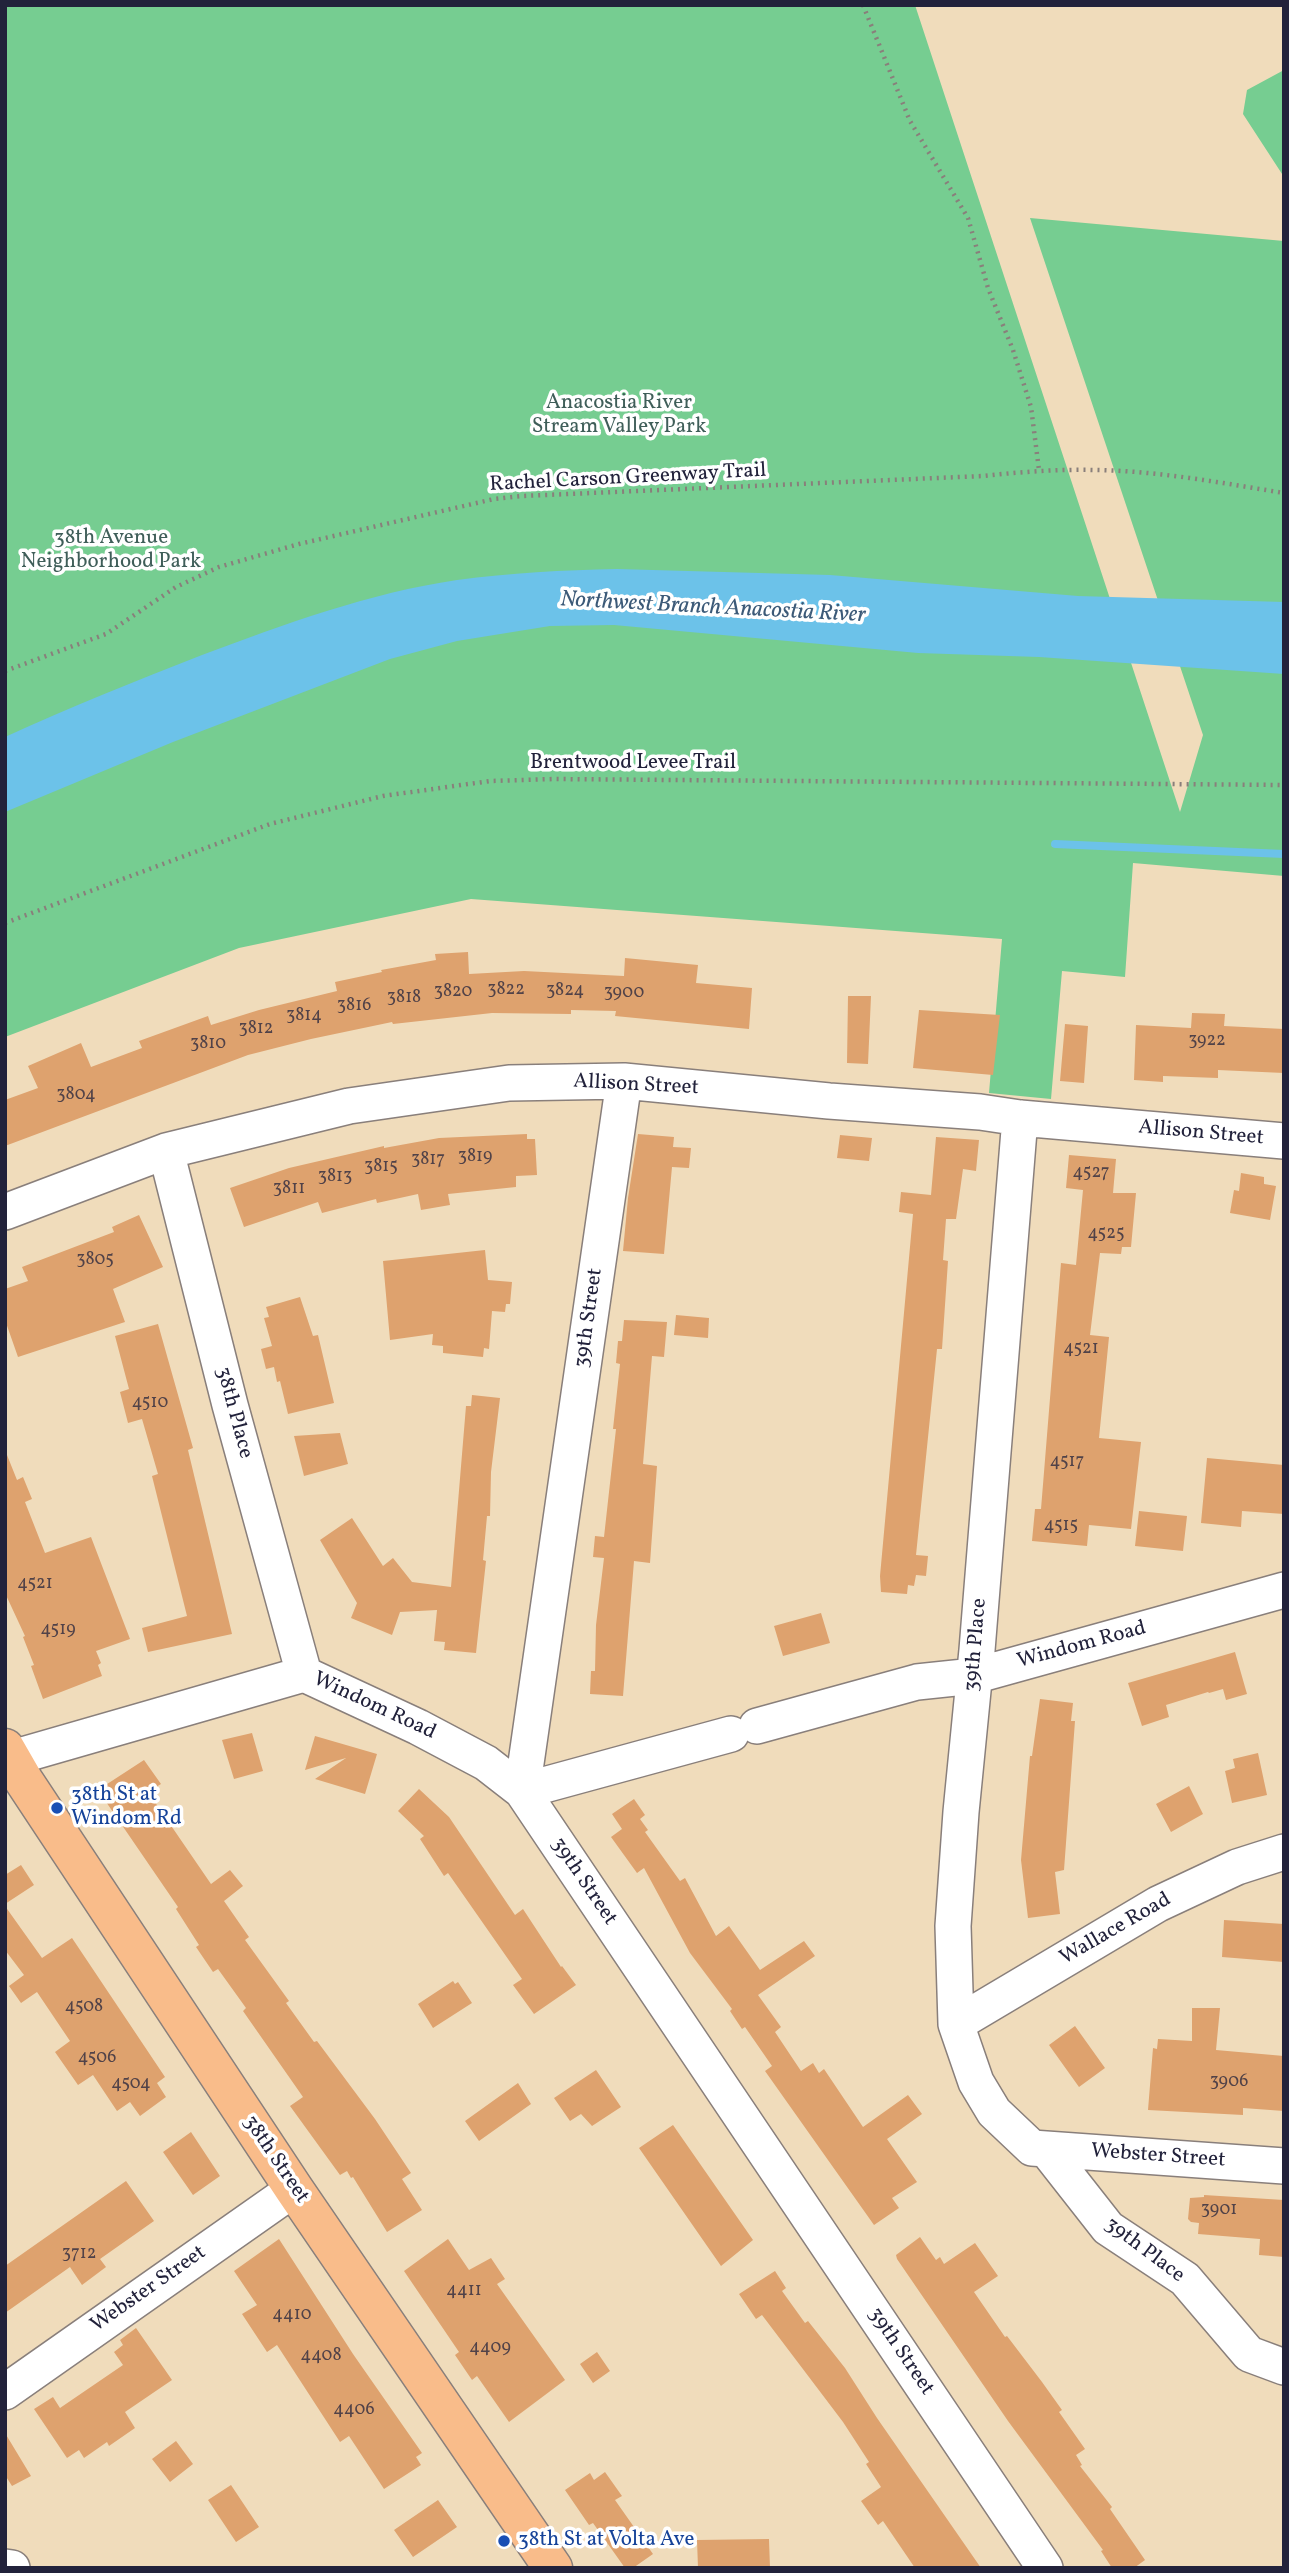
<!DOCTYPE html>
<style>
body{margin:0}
#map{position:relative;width:1289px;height:2573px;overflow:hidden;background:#f0dcbb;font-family:Vollkorn,serif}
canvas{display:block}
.frame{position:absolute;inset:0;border:7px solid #22223b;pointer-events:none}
</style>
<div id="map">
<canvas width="1289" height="2573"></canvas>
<div class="frame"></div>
</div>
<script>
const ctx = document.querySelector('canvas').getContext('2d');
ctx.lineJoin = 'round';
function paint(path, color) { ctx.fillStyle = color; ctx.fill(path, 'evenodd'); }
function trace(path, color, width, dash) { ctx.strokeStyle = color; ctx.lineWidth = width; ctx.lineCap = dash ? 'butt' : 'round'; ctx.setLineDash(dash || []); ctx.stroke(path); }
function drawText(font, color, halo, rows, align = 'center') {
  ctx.font = font + ' Vollkorn,serif'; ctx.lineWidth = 7; ctx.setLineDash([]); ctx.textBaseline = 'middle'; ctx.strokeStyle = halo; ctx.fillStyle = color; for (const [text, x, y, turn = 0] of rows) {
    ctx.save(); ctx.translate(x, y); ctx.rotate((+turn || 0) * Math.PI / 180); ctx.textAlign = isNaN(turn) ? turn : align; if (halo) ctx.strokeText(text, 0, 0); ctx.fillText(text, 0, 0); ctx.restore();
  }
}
paint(new Path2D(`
 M5,5H915L1180,812L1203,735L1030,218L1284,241V876L1133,863L1125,977L1062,971L1051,1099L989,1093L1002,939L471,899L239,948L5,1037Z
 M1284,70V177L1243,114L1247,90Z`), '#76cd91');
paint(new Path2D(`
 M617,569L830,575L1078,596L1284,602V674L1039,657L918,653L614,625L550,626L457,641L390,659L173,742L5,812V737C70,707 136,681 202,655C285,624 369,593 457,580C510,573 563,570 617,569Z`), '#6cc2e9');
trace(new Path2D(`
 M1055,844L1284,854`), '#6cc2e9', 8);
paint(new Path2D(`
 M468,952L469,974L524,971L624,976L625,958L698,965L696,983L752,988L749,1029L615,1016L616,1011L571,1010V1014L492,1013L393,1024L392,1022L311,1039L248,1055L5,1146V1100L38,1088L28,1066L81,1043L91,1067L142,1048L139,1041L208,1016L211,1025L259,1010L337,991L335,982L382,972L381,970L436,960L435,954Z
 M848,996H871L868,1064L847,1063Z
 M919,1010L1000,1015L993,1075L913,1068Z
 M1192,1013L1225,1014L1224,1026L1284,1029V1073L1218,1070V1078L1163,1076V1082L1134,1080L1136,1025L1191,1028Z
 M1065,1024L1088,1026L1084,1083L1060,1081Z
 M527,1134V1139H535L537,1175L516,1176V1187L448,1194L450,1205L421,1210L418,1194L377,1203L376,1199L322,1213L318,1202L244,1227L230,1188L289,1168L384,1146V1148L439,1138Z
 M638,1134L674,1137L673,1147L691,1148L689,1168L672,1167L664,1254L623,1251L628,1198Z
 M840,1135L872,1138L869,1161L837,1158Z
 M936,1137L979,1140L976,1171L963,1169L956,1219H946L943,1260L948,1261L942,1349H937L916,1555L928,1556L926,1576L916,1575L914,1586L908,1585L907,1594L881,1592L880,1576L913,1214L899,1212L901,1192L931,1195Z
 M1069,1155L1116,1159L1113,1193H1136L1131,1247H1122L1121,1254L1100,1253L1090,1335L1109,1337L1099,1438L1141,1442L1131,1529L1089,1525L1087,1546L1032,1541L1035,1509H1041L1061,1263L1076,1265L1083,1190L1066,1188Z
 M1241,1173L1264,1177V1184L1276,1186L1270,1220L1230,1213L1234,1190L1239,1191Z
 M139,1215L163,1267L113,1289L125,1322L18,1357L5,1320V1289L28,1281L22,1267L114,1232L112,1227Z
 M485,1250L488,1280L512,1282L510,1304H506L505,1312L492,1311L489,1349L484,1348L483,1357L443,1353V1346L432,1345L433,1334L390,1340L383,1261Z
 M300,1297L313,1336L318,1335L334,1403L288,1414L280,1381L277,1382L274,1367L266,1369L261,1349L272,1346L264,1318L269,1317L266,1307Z
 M676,1315L709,1318L708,1338L674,1335Z
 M624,1320L667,1322L664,1357L652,1356L643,1464L657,1466L650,1563L634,1561L623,1696L590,1694L591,1671H595L596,1625L604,1558L593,1557L595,1536L604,1537L616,1429H613L620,1364L616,1363L618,1341H622Z
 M158,1324L193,1448L188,1450L232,1634L148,1652L142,1628L187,1616L152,1476L158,1474L142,1419L128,1423L120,1392L129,1389L115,1336Z
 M472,1395L500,1398L491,1472L490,1516H487L483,1560L486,1561L476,1653L444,1650L445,1642L434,1641L437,1610L400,1612L392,1635L351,1618L357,1603L320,1540L352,1518L383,1566L393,1558L412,1582L451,1587L466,1406H471Z
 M340,1433L348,1464L304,1476L294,1436Z
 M7,1455L17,1480L23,1477L32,1499L25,1502L45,1553L91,1537L130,1639L96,1651L101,1663L98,1665L102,1676L43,1699L31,1666L34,1665L23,1637L25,1636L5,1593Z
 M1207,1458L1284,1465V1514L1242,1511L1241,1527L1201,1523Z
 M1139,1511L1187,1516L1183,1551L1135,1546Z
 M821,1613L830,1643L783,1656L774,1626Z
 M1235,1652L1247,1694L1226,1700L1223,1689L1209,1693L1208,1692L1166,1705L1169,1717L1142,1726L1128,1683Z
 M1040,1699L1073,1703L1071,1721H1075L1064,1870L1055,1872L1060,1914L1028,1918L1021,1860L1030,1756H1032Z
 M252,1733L263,1771L234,1779L222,1740Z
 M315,1736L377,1754L365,1794L315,1779L346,1758L305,1770Z
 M1258,1753L1267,1795L1232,1803L1225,1771L1235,1768L1233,1759Z
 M144,1760L161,1784L148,1792L211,1884L230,1870L243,1886L224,1901L249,1937L245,1940L289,2001L286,2003L314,2042L317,2041L375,2119L411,2173L402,2179L422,2210L387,2232L353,2177L351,2178L347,2171L340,2175L290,2106L303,2097L243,2011L246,2008L218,1969L213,1972L196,1947L199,1945L176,1909L178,1907L102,1796L106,1794L101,1788Z
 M1189,1786L1203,1814L1171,1832L1156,1804Z
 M419,1789L449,1817L515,1915L523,1909L561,1967L562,1966L576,1985L534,2014L513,1985L522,1979L448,1873L444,1876L420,1839L424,1836L398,1811Z
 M634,1799L645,1815L640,1819L648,1830L645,1832L680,1881L685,1878L716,1936L729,1926L760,1970L804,1941L815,1956L758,1995L781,2027L775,2032L801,2071L813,2063L819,2073L824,2069L863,2127L908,2095L922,2114L887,2139L917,2182L892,2198L899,2208L874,2225L765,2071L772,2066L745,2027L742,2029L730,2011L732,2009L690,1953L644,1868L637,1873L611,1837L622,1829L612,1814Z
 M21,1865L34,1885L5,1904V1875Z
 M5,1906L42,1958L72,1938L165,2077L157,2083L166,2097L140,2116L130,2102L117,2111L93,2075L78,2085L55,2052L70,2041L37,1992L21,2003L9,1986L24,1975L5,1950Z
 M1224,1920L1284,1924V1962L1222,1957Z
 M453,1981L455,1984L458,1982L472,2003L433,2028L418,2004Z
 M1192,2008H1220L1216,2050L1284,2056V2111L1243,2108V2115L1148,2110L1153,2048L1157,2049L1158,2039L1192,2041Z
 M1075,2026L1105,2068L1079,2087L1049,2045Z
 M596,2070L621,2107L592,2126L581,2114L570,2121L554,2098Z
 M518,2083L531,2104L479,2141L465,2121Z
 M673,2125L753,2240L721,2266L639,2148Z
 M191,2132L220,2176L193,2195L163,2152Z
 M126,2181L154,2221L100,2259L106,2267L82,2285L70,2267L5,2313V2266Z
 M1204,2195L1284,2200V2257L1259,2255L1260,2239L1198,2234L1199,2223L1191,2222L1188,2219L1190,2198L1204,2197Z
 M920,2237L936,2260L940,2257L944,2264L975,2243L998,2276L974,2292L1005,2337L1007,2336L1042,2382L1062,2410L1059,2412L1085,2449L1076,2455L1082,2465L1080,2466L1112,2507L1110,2509L1145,2560L1134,2568H1112L1101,2551L1103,2550L1008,2421L897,2259L896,2255Z
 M279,2239L353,2354L422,2453L416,2457L421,2465L384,2489L349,2436L340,2442L277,2345L267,2352L242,2314L257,2305L234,2271Z
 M448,2239L469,2270L491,2258L505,2279L497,2284L565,2380L509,2422L477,2376L472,2380L455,2355L459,2352L404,2271Z
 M775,2271L786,2288L782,2291L805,2323L808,2321L845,2368L877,2418L981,2568H915L883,2521L878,2525L861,2501L881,2487L866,2464L869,2462L843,2422L762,2315L756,2319L739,2294Z
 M136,2328L172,2380L125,2412L135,2428L109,2446L107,2442L84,2458L79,2450L67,2458L34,2409L53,2397L60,2408L123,2365L114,2352L123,2345L120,2340Z
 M597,2352L610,2371L593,2383L580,2364Z
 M5,2433L31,2476L12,2486L5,2475Z
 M176,2441L193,2464L170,2482L152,2459Z
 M605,2472L622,2496L615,2500L653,2554L633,2568H625L593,2523L589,2525L565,2490L590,2473L594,2480Z
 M231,2485L259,2527L236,2542L208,2500Z
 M438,2500L457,2527L413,2557L394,2530Z
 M769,2539L770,2568H698L697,2540Z`), '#dea26e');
const minor = new Path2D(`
 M624,1081L522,1791L1045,2568
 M1020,1118L977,1650L961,1812L953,1926L956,2024L976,2082L994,2112L1032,2148L1284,2166
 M166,1151L230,1405L304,1674
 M5,1212L166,1151L349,1106L509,1083L624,1081L829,1101L980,1112L1020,1118L1284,1141
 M757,1726L917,1682L974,1676L1284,1590
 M5,1760L304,1674L418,1727L486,1763L522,1791L731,1734
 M956,2024L1158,1904L1237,1867L1284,1852
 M1046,2149L1108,2228L1185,2279L1249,2354L1284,2367
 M5,2392L294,2189
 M5,2567L12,2568`);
const major = new Path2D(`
 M5,1748L24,1781L294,2189L553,2568`);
trace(minor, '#897f7b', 38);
trace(major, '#897f7b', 41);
trace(new Path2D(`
 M863,5L910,121L968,218L988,288L1013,350L1031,407L1039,470
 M5,671L106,634L176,587L219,567L299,544L494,499L522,496L983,476C1020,472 1058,469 1096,470C1159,471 1222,483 1284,493
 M5,923L270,824L383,796L490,781L554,779L1284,785`), '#897f7b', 4.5, [2, 5]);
trace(minor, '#fff', 35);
trace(major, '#f9bc8a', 38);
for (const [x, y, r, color] of [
 [57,1808,7,"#1a4fb4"],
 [504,2541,7,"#1a4fb4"]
]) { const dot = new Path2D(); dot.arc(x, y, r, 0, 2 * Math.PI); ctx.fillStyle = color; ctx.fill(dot); trace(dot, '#fff', 2.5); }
drawText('18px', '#514248', null, [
 ["3822",506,991],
 ["3824",565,992],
 ["3820",453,993],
 ["3900",624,994],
 ["3818",404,999],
 ["3816",354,1007],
 ["3814",304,1017],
 ["3812",256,1030],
 ["3922",1207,1042],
 ["3810",208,1045],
 ["3804",76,1096],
 ["3819",475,1158],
 ["3817",428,1161],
 ["3815",381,1168],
 ["4527",1091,1174],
 ["3813",335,1178],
 ["3811",289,1190],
 ["4525",1106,1235],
 ["3805",95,1261],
 ["4521",1081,1350],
 ["4510",150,1404],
 ["4517",1067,1463],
 ["4515",1061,1527],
 ["4521",35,1585],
 ["4519",58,1631],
 ["4508",84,2008],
 ["4506",97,2059],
 ["3906",1229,2083],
 ["4504",131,2085],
 ["3901",1219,2211],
 ["3712",79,2255],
 ["4411",464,2292],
 ["4410",292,2316],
 ["4409",490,2349],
 ["4408",321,2357],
 ["4406",354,2411]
]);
drawText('21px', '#3f5e59', '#fff', [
 ["Anacostia River",619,404],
 ["Stream Valley Park",619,428],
 ["38th Avenue",111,539],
 ["Neighborhood Park",111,563]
]);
drawText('21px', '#22223b', '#fff', [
 ["Rachel Carson Greenway Trail",628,479,-3],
 ["Brentwood Levee Trail",633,764],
 ["Allison Street",636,1086,3],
 ["Allison Street",1201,1134,5],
 ["39th Street",590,1318,-82],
 ["38th Place",233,1413,75],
 ["39th Place",977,1645,-85],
 ["Windom Road",1082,1646,-15],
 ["Windom Road",374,1707,25],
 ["39th Street",583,1882,56],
 ["Wallace Road",1116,1930,-30],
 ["Webster Street",1158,2157,4],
 ["38th Street",275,2160,56],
 ["39th Place",1144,2251,37],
 ["Webster Street",149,2290,-35],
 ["39th Street",900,2352,56]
]);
drawText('21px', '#164399', '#fff', [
 ["38th St at",71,1796],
 ["Windom Rd",71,1820],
 ["38th St at Volta Ave",518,2541]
], 'left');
drawText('italic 23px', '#3c5a78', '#fff', [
 ["Northwest Branch Anacostia River",713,609,3]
]);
</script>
